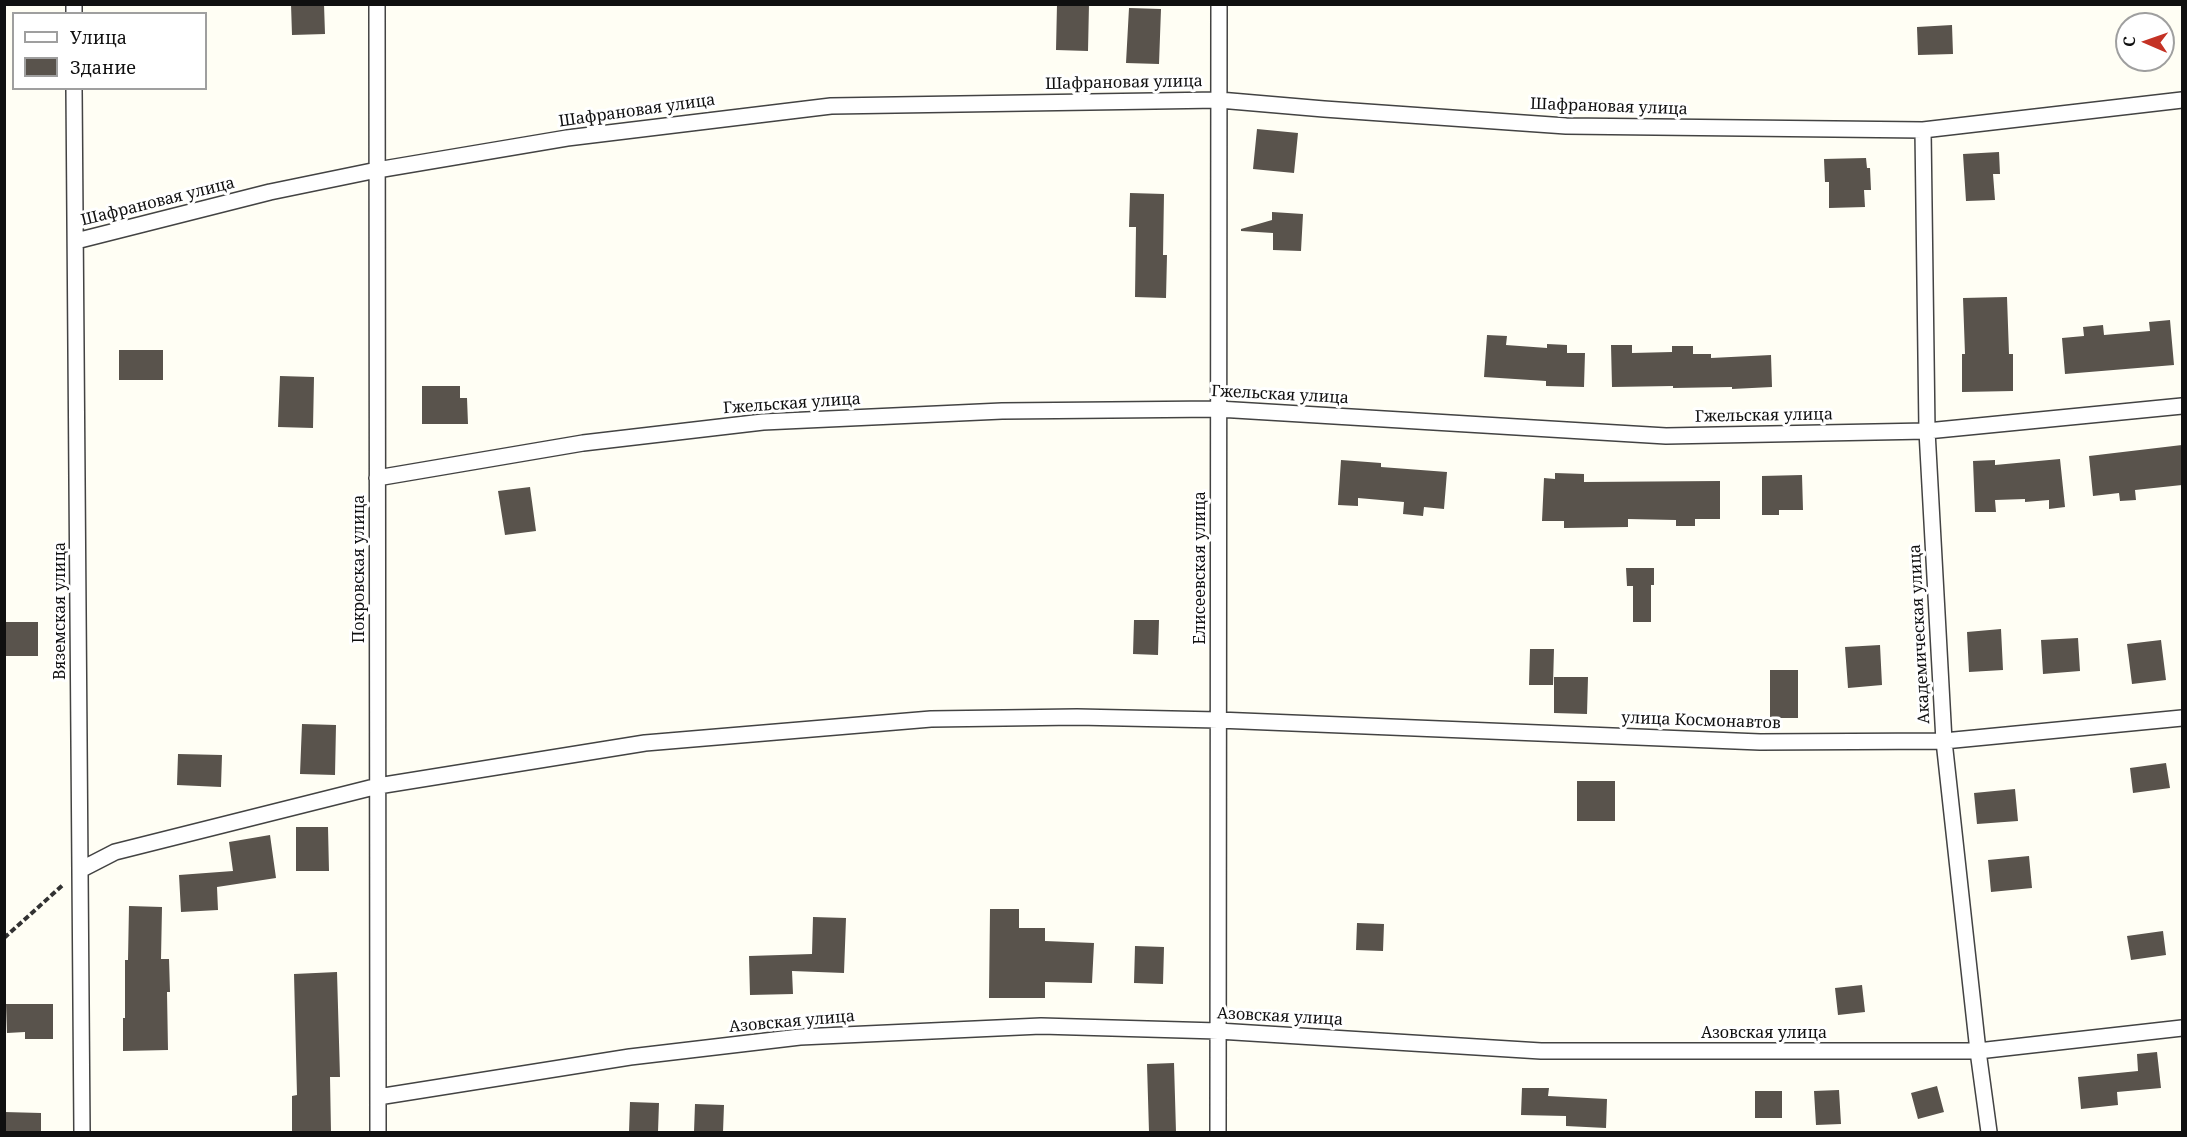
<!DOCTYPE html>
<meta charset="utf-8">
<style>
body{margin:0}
#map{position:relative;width:2187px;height:1137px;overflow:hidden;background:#fffef4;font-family:"Noto Serif",serif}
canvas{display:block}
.frame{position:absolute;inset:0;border:6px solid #101010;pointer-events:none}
.legend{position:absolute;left:12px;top:12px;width:195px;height:78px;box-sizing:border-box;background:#fff;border:2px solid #9f9f9f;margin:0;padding:8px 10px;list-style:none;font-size:18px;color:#101010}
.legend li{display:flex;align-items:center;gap:12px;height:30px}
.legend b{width:30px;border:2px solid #9f9f9f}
.north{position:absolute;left:2115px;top:12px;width:60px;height:60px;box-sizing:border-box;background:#fff;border:2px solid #9f9f9f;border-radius:50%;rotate:272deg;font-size:16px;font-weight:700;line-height:24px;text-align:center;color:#101010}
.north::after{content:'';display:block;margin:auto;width:21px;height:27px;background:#c43225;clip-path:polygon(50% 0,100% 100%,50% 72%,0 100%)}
</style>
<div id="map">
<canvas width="2187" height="1137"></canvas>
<div class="frame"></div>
<ul class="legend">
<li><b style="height:8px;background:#fff"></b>Улица</li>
<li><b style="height:16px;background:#59534c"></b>Здание</li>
</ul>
<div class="north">С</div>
</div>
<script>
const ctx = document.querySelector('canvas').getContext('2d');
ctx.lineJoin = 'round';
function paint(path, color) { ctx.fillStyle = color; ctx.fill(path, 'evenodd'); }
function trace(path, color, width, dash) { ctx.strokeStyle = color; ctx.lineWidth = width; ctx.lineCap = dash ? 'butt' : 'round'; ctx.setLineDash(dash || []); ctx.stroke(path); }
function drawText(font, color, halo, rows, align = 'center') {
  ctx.font = font + ' "Noto Serif",serif'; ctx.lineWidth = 6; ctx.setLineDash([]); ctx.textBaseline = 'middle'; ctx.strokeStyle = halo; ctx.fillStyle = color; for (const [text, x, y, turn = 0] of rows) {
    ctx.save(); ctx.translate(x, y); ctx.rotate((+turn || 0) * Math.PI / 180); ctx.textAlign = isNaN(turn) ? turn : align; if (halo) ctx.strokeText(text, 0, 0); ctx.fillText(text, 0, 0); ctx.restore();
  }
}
paint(new Path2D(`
 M291,4H324L325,34L292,35Z
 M1057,4H1089L1088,51L1056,50Z
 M1129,8L1161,9L1159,64L1126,63Z
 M1952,25L1953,54L1918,55L1917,27Z
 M1257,129L1298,133L1294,173L1253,169Z
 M1999,152L2000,174H1993L1995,200L1966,201L1963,154Z
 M1866,158L1867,168H1870L1871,190H1864L1865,207L1829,208V182H1825L1824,159Z
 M1130,193L1164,194L1163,255H1167L1166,298L1135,297L1136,227H1129Z
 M1272,212L1303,214L1301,251L1273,250V233L1241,231V229L1272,220Z
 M2007,297L2009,354H2013V391L1962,392V354H1965L1963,298Z
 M2170,320L2174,365L2065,374L2062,338L2084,336L2083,327L2103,325L2104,335L2150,331L2149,322Z
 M1487,335L1507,336L1506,345L1547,348V344L1567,345V353H1585L1584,387L1546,386V381L1484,377Z
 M1611,345H1632V353L1672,352V346H1693V354H1711V358L1771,355L1772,387L1732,389V387L1673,388V386L1612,387Z
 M119,350H163V380H119Z
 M280,376L314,377L313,428L278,427Z
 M422,386H460V398H467L468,424H422Z
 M2182,445V485L2135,490L2136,500L2120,501L2119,493L2093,496L2089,456Z
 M2060,459L2065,507L2049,509V500L2025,502V499L1995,500L1996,512H1975L1973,461L1995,460V465Z
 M1341,460L1381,463V467L1447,472L1444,509L1424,507L1423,516L1403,514L1404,502L1358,498V506L1338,505Z
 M1555,473L1584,474V482L1720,481V519H1695V526H1676V520L1628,519V527L1564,528V521H1542L1544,478L1555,479Z
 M1802,475L1803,510H1779V515H1762V476Z
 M530,487L536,531L505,535L498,491Z
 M1626,568H1654V585H1651V622H1633V586H1627Z
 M1134,620H1159L1158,655L1133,654Z
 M4,622H38V656H4Z
 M2001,629L2003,670L1969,672L1967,632Z
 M2078,638L2080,671L2043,674L2041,640Z
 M2161,640L2166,680L2132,684L2127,644Z
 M1880,645L1882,685L1848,688L1845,647Z
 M1530,649H1554L1553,685H1529Z
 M1770,670H1798V718H1770Z
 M1554,677H1588L1587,714L1554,713Z
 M302,724L336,725L335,775L300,774Z
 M178,754L222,755L221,787L177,785Z
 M2166,763L2170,788L2133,793L2130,768Z
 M1577,781H1615V821H1577Z
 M2015,789L2018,821L1977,824L1974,793Z
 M296,827H328L329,871H296Z
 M270,835L276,878L217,887L218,910L181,912L179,875L233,871L229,842Z
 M2029,856L2032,888L1991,892L1988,860Z
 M129,906L162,907L161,959H169L170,992H167L168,1050L123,1051V1018H125V960H128Z
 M990,909H1019V928H1045V941L1094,943L1092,983L1045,982V998H989Z
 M813,917L846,918L844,973L792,971L793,994L750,995L749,956L812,954Z
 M1357,923L1384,924L1383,951L1356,950Z
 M2163,931L2166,955L2131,960L2127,936Z
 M1135,946L1164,947L1163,984L1134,983Z
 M337,972L340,1077H330L331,1132H292V1096L297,1095L294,974Z
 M1862,985L1865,1012L1838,1015L1835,988Z
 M6,1004H53V1039H25V1032L7,1033Z
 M2157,1052L2161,1088L2117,1092L2118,1105L2081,1109L2078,1077L2138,1071L2137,1054Z
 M1174,1063L1176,1132H1149L1147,1064Z
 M1937,1086L1944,1112L1918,1119L1911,1093Z
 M1522,1088H1549L1548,1096L1607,1099L1606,1128L1566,1126V1116L1521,1115Z
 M1839,1090L1841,1124L1816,1125L1814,1091Z
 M1755,1091H1782V1118H1755Z
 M630,1102L659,1103L658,1132H629Z
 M695,1104L724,1105L723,1132H694Z
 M4,1112L41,1113V1132H4Z`), '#59534c');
const minor = new Path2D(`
 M74,4V14
 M377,4L378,1132
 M74,88L82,1132
 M1923,130L1927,431L1944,741L1978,1051L1989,1132
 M76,241L270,192L377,170L567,138L831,106L1219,100L1324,109L1566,126L1923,130L2182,100
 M377,478L583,443L763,422L1002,411L1218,409L1666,436L1927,431L2182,406
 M80,870L115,852L378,786L645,743L931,719L1077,717L1218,720L1760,742L1944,741L2182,718
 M378,1097L630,1057L800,1037L1041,1026L1218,1031L1541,1051H1978L2182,1028
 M1218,1132L1219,4`);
trace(minor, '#434343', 18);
trace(new Path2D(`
 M4,938L64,884`), '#323232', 4, [6, 3]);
trace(minor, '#fff', 15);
drawText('16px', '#101010', '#fff', [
 ["Шафрановая улица",1124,83,-1],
 ["Шафрановая улица",1609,107,2],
 ["Шафрановая улица",637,111,-8],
 ["Шафрановая улица",158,202,-14],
 ["Гжельская улица",1280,395,3],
 ["Гжельская улица",792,404,-4],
 ["Гжельская улица",1764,416,-1],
 ["Елисеевская улица",1200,568,-90],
 ["Покровская улица",359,569,-90],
 ["Вяземская улица",60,611,-90],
 ["Академическая улица",1920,634,-93],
 ["улица Космонавтов",1701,721,2],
 ["Азовская улица",1280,1017,3],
 ["Азовская улица",792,1022,-5],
 ["Азовская улица",1764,1033]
]);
</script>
